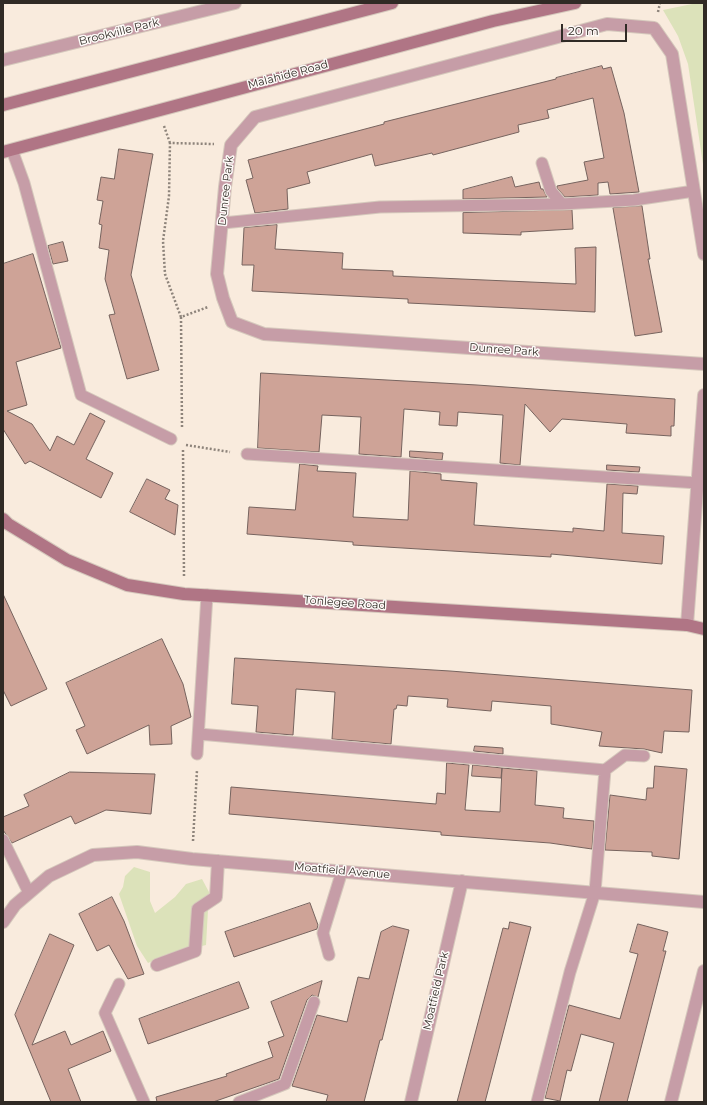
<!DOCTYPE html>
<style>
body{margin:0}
#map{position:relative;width:707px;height:1105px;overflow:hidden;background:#f9ebdd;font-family:Montserrat,sans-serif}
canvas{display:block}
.frame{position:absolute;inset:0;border:4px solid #302a25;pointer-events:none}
.scale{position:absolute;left:561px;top:24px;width:66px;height:18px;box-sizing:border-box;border:2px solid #302a25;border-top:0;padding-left:5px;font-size:12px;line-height:14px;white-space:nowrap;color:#302a25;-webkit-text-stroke:3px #fdfaf7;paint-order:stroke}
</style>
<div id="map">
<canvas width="707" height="1105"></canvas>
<div class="frame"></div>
<div class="scale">20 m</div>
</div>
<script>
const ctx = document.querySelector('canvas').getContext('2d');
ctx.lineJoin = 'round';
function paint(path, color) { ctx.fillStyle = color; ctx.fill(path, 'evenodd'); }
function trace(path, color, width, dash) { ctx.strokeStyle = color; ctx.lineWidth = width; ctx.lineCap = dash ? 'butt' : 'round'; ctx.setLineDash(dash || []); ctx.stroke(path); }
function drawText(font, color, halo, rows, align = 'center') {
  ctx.font = font + ' Montserrat,sans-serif'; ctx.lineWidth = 3; ctx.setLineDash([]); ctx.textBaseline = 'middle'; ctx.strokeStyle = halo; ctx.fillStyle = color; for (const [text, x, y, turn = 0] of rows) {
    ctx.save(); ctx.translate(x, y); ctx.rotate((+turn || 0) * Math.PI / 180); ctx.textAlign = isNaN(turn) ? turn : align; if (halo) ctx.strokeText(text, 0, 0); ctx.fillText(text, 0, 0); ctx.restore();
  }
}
paint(new Path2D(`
 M697,3H704V171L688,64L678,36L663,10Z
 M134,867L150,872V901L155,913L175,897L186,884L202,879L209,892L206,945L165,955L148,963L137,946L119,894L123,887L125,876Z`), '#dce2ba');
const building = new Path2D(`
 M602,66L603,69L611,67L624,113L639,192L610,194L608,182L598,183V195L565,197L557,188V186L588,180L584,162L604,158L593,98L547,110L549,118L518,125L519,132L433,155L432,153L375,166L372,154L307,172L310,183L287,189L288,209L255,213L246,180L253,178L248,160L384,124V122L556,79V78Z
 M119,149L153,154L131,275L159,370L127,379L109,315L115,314L105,279L109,250L99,248L102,225L99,224L103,201L97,200L101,177L114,179Z
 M512,177L515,187L539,182L541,189H543L547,197L463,199V190Z
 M642,206L650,259H648L662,332L635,336L613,208Z
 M572,210L573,229L521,232V235L463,233V213Z
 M277,225L275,249L343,253L342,269L393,271V276L576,284L575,248L596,247L595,312L408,303V299L252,291L254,265H242L244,228Z
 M63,242L68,261L53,264L48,246Z
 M33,254L61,348L16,362L27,405L7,411L32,424L50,451L57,436L74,445L90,413L105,421L86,459L113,473L101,498L30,461L25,464L3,429V264Z
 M261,373L477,385L675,399L674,426H671V436L626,433L627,424L562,419L550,432L525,404L520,465L500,463L503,415L458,412L457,426L439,425L440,412L404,409L401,457L359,454L361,417L322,415L319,452L258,448Z
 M410,451L443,453L442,460L410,457Z
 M300,464L318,466L317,471L356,473L353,517L408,520L410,471L441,474V480L477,483L474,525L529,529L573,532V528L604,531L607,484L638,486L637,494L623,493L622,533L664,536L662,564L551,554V557L353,545V542L247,534L249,507L295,510Z
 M607,465L640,467L639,472L607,470Z
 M147,479L170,490L165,499L178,505L175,535L130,512Z
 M3,594L47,689L11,706L3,690Z
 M162,639L183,684L191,717L171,726L172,744L150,745L149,725L87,754L76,730L85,726L66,683Z
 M235,658L450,671L692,690L689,732L664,731L662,753L644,749L599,746L602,732L551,724V706L492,701L491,711L447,707L448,699L408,696L407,706L397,705L396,709H394L391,744L332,739L335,692L296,689L293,735L256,732L258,706L232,704Z
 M475,746L503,748V754L474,751Z
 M447,763L469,765L465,810L500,812L502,768L537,771L535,805L564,808L563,818L594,821L592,849L550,843L441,835V832L229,814L231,787L436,804L437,793L445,794Z
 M473,765L502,768L501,778L472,776Z
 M655,766L687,769L679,859L652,856V852L605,850L610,795L646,800L647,788H653Z
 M70,772L155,774L151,814L106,810L75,824L71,816L12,843L3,830V817L29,806L24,795Z
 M112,897L124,921L144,974L128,979L109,945L97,951L79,914Z
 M310,903L318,925L317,929L234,957L225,932Z
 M510,922L531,927L485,1102H457L503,928L508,929Z
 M638,924L668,932L663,951H666L627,1102H599L614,1043L581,1034L571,1071L567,1070L560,1101L545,1098L569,1005L620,1019L638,954L630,952Z
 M393,926L409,930L382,1040H380L364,1102H326L328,1095L292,1086L317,1015L347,1022L358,977L369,979L381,932Z
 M50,934L74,945L32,1045L65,1031L71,1045L103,1031L111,1051L68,1069L81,1102H51L15,1015Z
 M322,981L318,997L312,995L307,1000L279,1079L213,1102H157L156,1097L227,1076L226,1074L273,1057L268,1042L284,1036L271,1002Z
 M239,982L249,1008L148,1044L139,1019Z`);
paint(building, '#cea397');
trace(building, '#76635e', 1);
const lane = new Path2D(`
 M12,150L24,183L81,395L171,439
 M542,163L551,191L562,204L634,200L694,191
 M223,223L380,207L562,204
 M247,454L698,483
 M199,734L605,770L625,755L644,756
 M197,754L207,595
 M3,840L29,893
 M329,955L323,933L342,871
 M119,984L105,1013L144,1102
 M239,1102L285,1084L314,1002
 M537,1102L570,972L595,892L605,770`);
const street = new Path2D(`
 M3,60L235,3
 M704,254L672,54L654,28L607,24L255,117L231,145L225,187L217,274L223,298L232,322L264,334L704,364
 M687,625L704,395
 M3,922L15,905L49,876L93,855L137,852L192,859L704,902
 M157,965L195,951L198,909L216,897L218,861
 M411,1102L462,881
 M671,1102L704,971`);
const secondary = new Path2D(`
 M3,105L392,3
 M3,152L493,21L575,3
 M3,519L8,524L67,560L127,585L184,594L687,625L704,629`);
trace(lane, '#d5c8bc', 13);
trace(street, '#d5c8bc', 14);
trace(secondary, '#d5c8bc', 14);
trace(new Path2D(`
 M658,12L660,3
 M164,126L170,143
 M181,317L165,274L163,241L169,196L170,143L214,144
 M182,427L181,317L208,307
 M186,445L230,452
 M183,450L184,577
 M193,841L197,770`), '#8e847b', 2.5, [2, 2]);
trace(lane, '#c69da7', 11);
trace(street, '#c69da7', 12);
trace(secondary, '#b07585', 12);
drawText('11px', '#302a25', '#fdfaf7', [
 ["Brookville Park",119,32,-14],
 ["Malahide Road",288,75,-15],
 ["Dunree Park",226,191,-84],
 ["Dunree Park",504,350,4],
 ["Tonlegee Road",345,603,4],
 ["Moatfield Avenue",342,871,5],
 ["Moatfield Park",436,991,-77]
]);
</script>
